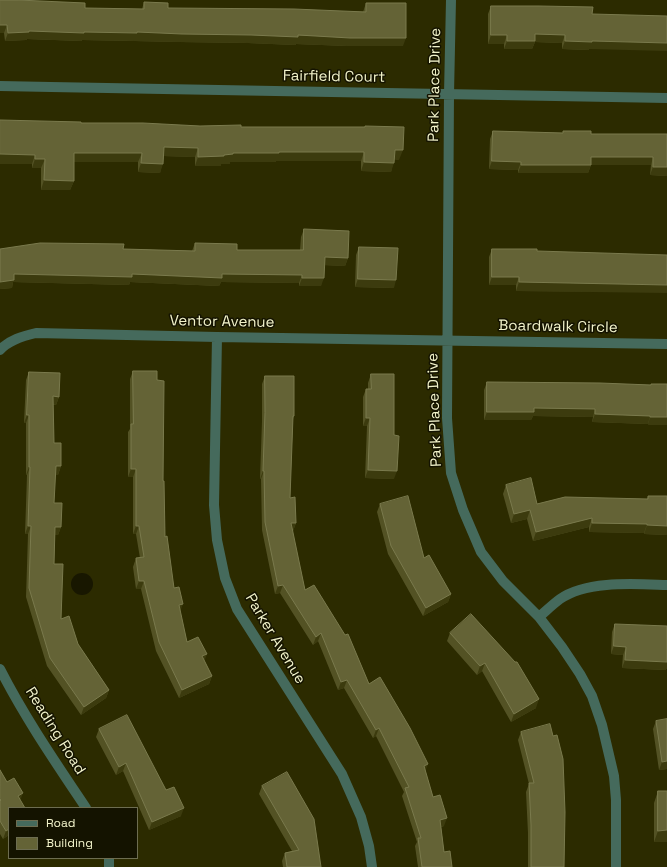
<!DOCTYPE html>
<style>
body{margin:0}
#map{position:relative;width:667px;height:867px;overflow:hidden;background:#2c2b00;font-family:"Space Grotesk",sans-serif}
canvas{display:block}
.legend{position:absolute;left:8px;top:807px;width:130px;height:52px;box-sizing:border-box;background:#141300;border:1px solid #6d6d51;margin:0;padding:5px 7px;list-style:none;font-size:12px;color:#f2f3ca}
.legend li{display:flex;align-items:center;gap:8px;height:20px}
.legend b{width:20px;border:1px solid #6d6d51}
</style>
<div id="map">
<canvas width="667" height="867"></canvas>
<ul class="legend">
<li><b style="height:5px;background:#456a5c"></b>Road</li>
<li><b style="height:11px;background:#646336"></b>Building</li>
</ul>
</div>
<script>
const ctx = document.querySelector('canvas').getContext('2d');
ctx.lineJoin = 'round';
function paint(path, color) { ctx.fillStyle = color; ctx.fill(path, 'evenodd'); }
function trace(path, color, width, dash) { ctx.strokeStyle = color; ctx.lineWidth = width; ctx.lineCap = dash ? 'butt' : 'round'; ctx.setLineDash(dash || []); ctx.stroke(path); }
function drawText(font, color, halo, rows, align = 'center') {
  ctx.font = font + ' "Space Grotesk",sans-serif'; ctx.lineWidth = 3; ctx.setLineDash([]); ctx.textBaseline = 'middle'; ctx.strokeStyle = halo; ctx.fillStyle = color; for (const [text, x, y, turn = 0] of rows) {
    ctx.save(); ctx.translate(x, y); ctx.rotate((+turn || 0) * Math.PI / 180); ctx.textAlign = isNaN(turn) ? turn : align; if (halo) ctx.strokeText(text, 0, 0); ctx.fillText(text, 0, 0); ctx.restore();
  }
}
paint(new Path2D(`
 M71 584a11 11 0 1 1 22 0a11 11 0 1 1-22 0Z`), '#181700');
trace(new Path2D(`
 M451,0L449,94L447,418L451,473L463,510L481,552L503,581L539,617L562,647L580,674L592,696L602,725L614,776L616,800V867
 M0,86L51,87L667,98
 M217,337L214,505L217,540L225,578L237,609L342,774L361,817L369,846L372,867
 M0,350C9,340 23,336 36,333L217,337L667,344
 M539,617C546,611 553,604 560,599C587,580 636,584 667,585
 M0,669C25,718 56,763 86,808
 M109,867V858`), '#456a5c', 10);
paint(new Path2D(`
 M0,0L85,8L142,9L144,2L168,8L363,12L366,3L403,46H347L296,44L295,45L248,43L179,42L134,41L82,40L81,41L27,39L26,40L5,41L4,33Z
 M491,6H539L589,49V50L562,49V43L535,42L532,49H504V44H488V14Z
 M81,123L241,127H365V126L399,160L394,159L391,172L361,171V161H276L275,162H230V164H221V166H195V157L164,156L160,173L138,172V162H74V181L70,190H41V168H32V164H0Z
 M493,131L563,133V131L591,134H667V176L650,175L651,165H591L588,173H518V170L489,169L490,139Z
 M304,229L348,258L345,266L324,265L321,286H299V283L221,282L219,286L130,282L129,285L13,282L12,288L0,289V249H123L192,251L195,243L237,250H300L301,237Z
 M359,247L394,288L355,287L356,255Z
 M492,249L537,251L653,292L516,291V285H489V257Z
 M133,371L157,380L163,481L165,537L174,588L187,642L204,661L212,676L209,684L179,698L156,651L141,589H136L133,567L136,558H140L136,534H133V477H128V432L130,429V379Z
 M29,372L59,397L56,405H53L54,443L61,466L58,475H55L54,503L61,527L58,535H55L54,564L61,619L109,690L106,698L81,715L47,666L26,597L28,534H25L27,475H26V423H24L26,380Z
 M371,374L394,479L365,478L367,426H363V397L366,389H368V383Z
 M265,376L294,416L293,419L290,498L296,523L293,531H292L305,590L369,684L425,771L433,797L444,826L441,827L444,852L452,867H418L415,846L417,842L402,796L404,792L376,736L373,738L344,688L338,690L318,641L313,645L280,593L275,594L262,530L261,479H260L262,421V384Z
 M487,382L651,385V384H667L648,425V424L592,422L593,417L533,416L531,420H484V390Z
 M506,485L537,504L647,499L648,496H667V535L644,534V533L589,532V527L533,541L527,519L511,523L503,494Z
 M380,504L424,558L451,594L448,602L423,616L388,554L377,512Z
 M615,624L666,669L665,670L622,668L623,655L611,654L612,632Z
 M450,633L515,662L536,708L511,722L482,671L477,675L447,641Z
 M667,719V769L659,770L653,729L656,721Z
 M99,729L166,790L181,816L149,830L123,771L116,775L96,737Z
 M521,732L564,867H528V833L526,792L529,784L518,740Z
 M0,770L7,782L20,800L9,835L3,839L0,834Z
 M262,786L321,867H283L282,861L285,853L292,851L259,794Z
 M658,791L667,842H654V803Z`), '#535224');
paint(new Path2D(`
 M0,25H7L4,33H0Z
 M29,31L137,32L406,38L403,46H347L296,44L295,45L248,43L179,42L134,41L82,40L81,41L27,39L26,40L5,41L8,33Z
 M535,34L565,35L562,43L535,42L532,49H504L507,41Z
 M491,35H507L504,44H488Z
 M565,41H592L667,43V51L589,49V50L562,49Z
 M164,147L198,148L195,157L161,156Z
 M395,150H403L399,160L391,159Z
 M279,152H364L361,161H276L275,162H230V164H221V166H195L198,157L224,155L233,153Z
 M74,153H142L138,162H71Z
 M0,154L35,155L32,164H0Z
 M591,157H653L651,165H588Z
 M35,159H45L41,168H32Z
 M492,161L521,162L518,170L489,169Z
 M364,162L394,163L391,172L361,171Z
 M141,163L163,164L160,173L138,172Z
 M521,165H591L588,173H518Z
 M653,167H667V176L650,175Z
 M44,180L74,181L70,190H41Z
 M325,257L348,258L345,266L322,265Z
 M14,274H222L302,275L299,283L221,282L219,286L130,282L129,285L13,282L12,288L0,289V282Z
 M492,277H519L516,285H489Z
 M302,278H324L321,286H299Z
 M358,279L396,280L394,288L355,287Z
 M519,282L667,285V293L516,291Z
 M53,396L59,397L56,405L50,404Z
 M534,408L595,409L593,417L533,416L531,420H484L487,412Z
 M595,414L650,416L648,424L592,422Z
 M27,415H29L26,423H24Z
 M650,417H667V425H648Z
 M366,418H370L367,426H363Z
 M56,466H61L58,475H53Z
 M29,467H30L27,475H26Z
 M131,469H136L133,477H128Z
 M368,470L397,471L394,479L365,478Z
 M263,471H264L261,479H260Z
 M530,510L527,519L511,523L514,514Z
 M592,518L589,527L533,541L536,532Z
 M291,523H296L293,531H288Z
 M592,523L647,524L644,533L589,532Z
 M647,525L667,526V535L644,534Z
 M28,526H31L28,534H25Z
 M136,526H139L136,534H133Z
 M55,527H61L58,535H53Z
 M139,581H144L141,589H136Z
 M283,585L280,593L275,594L278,586Z
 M451,594L448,602L423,616L426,608Z
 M183,604L180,612L179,605Z
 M321,633L318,641L313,645L316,637Z
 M614,646L626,647L623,655L611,654Z
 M207,654L204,662L202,656Z
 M625,660L667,662V669H666L665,670L622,668Z
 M485,663L482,671L477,675L480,666Z
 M212,676L209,684L179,698L182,690Z
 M347,680L344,688L338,690L341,682Z
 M109,690L106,698L81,715L84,707Z
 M539,699L536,708L511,722L514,714Z
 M379,728L376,736L373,738L376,730Z
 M667,761V769L659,770L662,762Z
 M126,763L123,771L116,775L119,767Z
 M428,764L425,772L424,766Z
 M23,793L20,801L18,796Z
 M184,808L181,816L149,830L152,822Z
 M447,818L444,826L437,828L440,820Z
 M9,829V835L3,839L6,831Z
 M667,830V842H654L658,831Z`), '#3c3b0e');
const building = new Path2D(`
 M0,0H18L85,3V8L144,9V2L168,3V8L294,9L366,12V3H406V38H350L298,35V37L251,35L182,34L137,32V33L84,32V33L29,31V32L8,33L7,25H0Z
 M491,6H539L593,7L592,14L667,16V43L592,41V42L565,41V35L535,34V41H507V35H491Z
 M0,120L81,122V123H143L200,126L241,125V127H365V126L404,127L403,150H395L394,163L364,162V152H279V153H233V154L224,155V156L198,157V148L164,147L163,164L141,163L142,153H74V181L44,180L45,159H35V155L0,154Z
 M493,131L563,133V131H591V134H667V167H653V157H591V165H521V162L492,161Z
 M304,229L349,231L348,258L325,257L324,278H302V275L222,274V278L132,274V277L14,274V280L0,282V249L40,243L124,244L123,249L195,251V243L237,244V250H303Z
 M359,247L398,248L396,280L358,279Z
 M492,249H537V251L667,255V285L519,282V277H492Z
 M133,371H157V380L164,381L163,481H164L165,537L167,536L174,588L179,587L183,604L179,605L187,642L198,637L207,654L202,656L212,676L182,690L159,642L144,581H139L136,558L144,557L139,526H136V469H131V424H133Z
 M29,372L60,373L59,397L53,396L54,443H61V466H56L54,503H62L61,527H55L54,564H63L61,619L69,616L78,644L109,690L84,707L50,658L29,588L31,526H28L30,467H29V415H27Z
 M371,374H394V435L399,436L397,471L368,470L370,418H366V389H371Z
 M265,376H294V416H293L290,498L295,497L296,523H291L305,590L314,585L345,635L348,634L369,684L380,677L410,728L428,764L424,766L433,797L440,795L447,818L440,820L444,852L450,851L452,867H422L418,838H421L405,788L409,787L379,728L376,730L347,680L341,682L321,633L316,637L283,585L278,586L265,522L264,471H263L265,413Z
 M487,382L600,383L651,385V384H667V417H650V416L595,414V409L534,408V412H487Z
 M531,478L537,504L565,497L648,499V496H667V526L647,525V524L592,523V518L536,532L530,510L514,514L506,485Z
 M408,496L424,558L429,555L451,594L426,608L391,546L380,504Z
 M471,614L515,662H517L539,699L514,714L485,663L480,666L450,633Z
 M615,624L667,626V662L625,660L626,647L614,646Z
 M127,715L166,790L174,787L184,808L152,822L126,763L119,767L99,729Z
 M667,719V761L662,762L656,721Z
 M550,724L553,736L557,735L563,759L565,812L564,867H531V825L529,783H534L521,732Z
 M0,770L7,782L14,778L23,793L18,796L25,808H9V829L6,831L0,821V801L1,800L0,799Z
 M287,772L314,819L321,867H287L285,853L299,850L262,786Z
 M658,791H667V830L658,831Z`);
paint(building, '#646336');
trace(building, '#7a7a4d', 1);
drawText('15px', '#f2f3ca', '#141300', [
 ["Fairfield Court",334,77,1],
 ["Park Place Drive",435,85,-89],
 ["Ventor Avenue",222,322,1],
 ["Boardwalk Circle",558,327,1],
 ["Park Place Drive",435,410,-92],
 ["Parker Avenue",275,639,59],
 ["Reading Road",55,731,58]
]);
</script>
